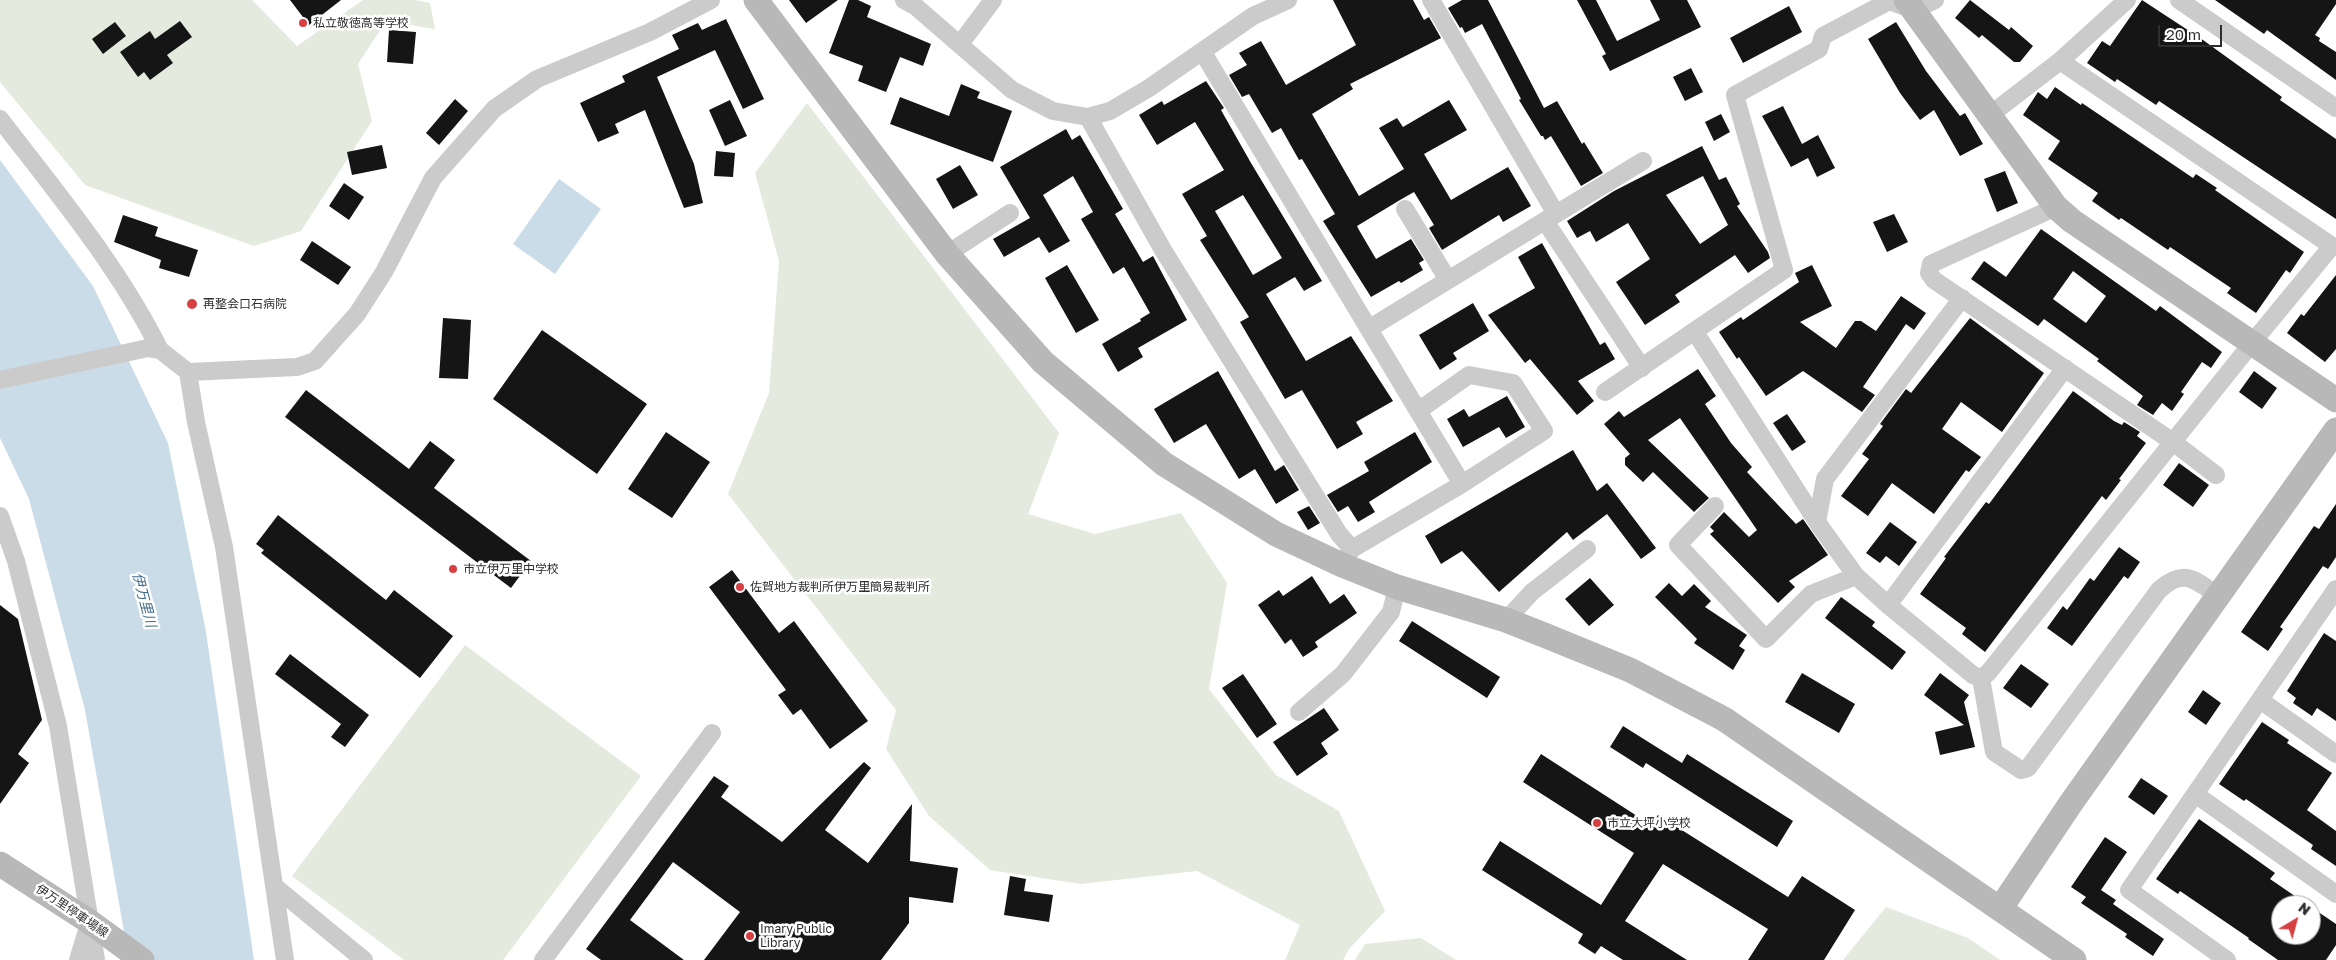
<!DOCTYPE html>
<meta charset="utf-8">
<style>
body{margin:0}
#map{position:relative;width:2336px;height:960px;overflow:hidden;background:#fff;font-family:"Golos Text",sans-serif}
canvas{display:block}
.north{position:absolute;left:2271px;top:895px;width:50px;height:50px;box-sizing:border-box;background:#fff;border:1px solid #ababab;border-radius:50%;rotate:37deg;font-size:14px;font-weight:700;line-height:20px;text-align:center;color:#2e2e2e}
.north::after{content:'';display:block;margin:auto;width:18px;height:22px;background:#d73f42;clip-path:polygon(50% 0,100% 100%,50% 72%,0 100%)}
.scale{position:absolute;left:2158px;top:25px;width:64px;height:22px;box-sizing:border-box;border:2px solid #2e2e2e;border-top:0;padding-left:6px;font-size:15px;line-height:18px;white-space:nowrap;color:#2e2e2e;-webkit-text-stroke:4px #fff;paint-order:stroke}
</style>
<div id="map">
<canvas width="2336" height="960"></canvas>
<div class="north">N</div>
<div class="scale">20 m</div>
</div>
<script>
const ctx = document.querySelector('canvas').getContext('2d');
ctx.lineJoin = 'round';
function paint(path, color) { ctx.fillStyle = color; ctx.fill(path, 'evenodd'); }
function trace(path, color, width, dash) { ctx.strokeStyle = color; ctx.lineWidth = width; ctx.lineCap = dash ? 'butt' : 'round'; ctx.setLineDash(dash || []); ctx.stroke(path); }
function drawText(font, color, halo, rows, align = 'center') {
  ctx.font = font + ' "Golos Text","Noto Sans JP",sans-serif'; ctx.lineWidth = 5; ctx.setLineDash([]); ctx.textBaseline = 'middle'; ctx.strokeStyle = halo; ctx.fillStyle = color; for (const [text, x, y, turn = 0] of rows) {
    ctx.save(); ctx.translate(x, y); ctx.rotate((+turn || 0) * Math.PI / 180); ctx.textAlign = isNaN(turn) ? turn : align; if (halo) ctx.strokeText(text, 0, 0); ctx.fillText(text, 0, 0); ctx.restore();
  }
}
paint(new Path2D(`
 M0,0H252L297,46L363,0H415L430,3L435,29L386,21L358,64L372,121L301,231L254,246L85,185L0,82Z
 M807,103L1059,433L1028,514L1095,534L1181,513L1227,583L1209,689L1276,775L1339,811L1385,911L1349,949L1343,960H1285L1300,925L1197,871L1081,884L990,870L929,816L886,749L896,710L728,494L769,393L779,261L755,173Z
 M465,645L641,776L503,960H404L292,876Z
 M1886,907L1968,938L2000,960H1843Z
 M1421,938L1456,960H1355L1365,944Z`), '#e4eadd');
paint(new Path2D(`
 M0,160L93,286L168,443L206,632L254,960H129L85,710L29,499L0,438Z
 M559,179L601,209L555,274L513,244Z`), '#cbdce9');
paint(new Path2D(`
 M290,0H341L309,25Z
 M789,0H838L806,23Z
 M849,0H858L871,6L867,17L931,44L923,66L900,57L886,92L858,81L863,66L829,53Z
 M1333,0H1413L1424,20L1429,17L1441,38L1350,84L1353,89L1312,114L1359,196L1404,169L1379,128L1397,118L1403,127L1449,100L1467,130L1424,154L1451,200L1508,167L1531,206L1503,222L1499,215L1442,250L1429,228L1434,225L1414,192L1400,200L1357,226L1359,230L1376,259L1411,239L1424,260L1419,263L1423,270L1401,283L1399,281L1371,297L1323,221L1335,214L1302,159L1299,160L1281,128L1272,133L1249,94L1242,97L1229,75L1247,65L1239,53L1261,41L1286,85L1356,45Z
 M1462,0H1488L1544,108L1557,101L1582,144L1584,142L1603,173L1581,186L1551,136L1545,140L1543,136H1541L1519,100L1521,99L1482,24L1465,33L1462,27L1460,28L1448,8Z
 M1577,0H1596L1617,41L1660,20L1650,0H1687L1701,27L1610,71L1602,56L1606,54Z
 M1970,0L2009,30L2011,27L2033,46L2020,62H2014L1982,35L1979,38L1955,18Z
 M2142,0L2203,40L2282,97L2280,100L2336,139V219L2159,101L2156,105L2117,79L2115,82L2087,63L2102,41L2110,46Z
 M2215,0H2336V4L2315,35L2320,38L2319,41L2336,52V80L2267,30L2264,34Z
 M1789,6L1802,32L1743,63L1730,38Z
 M726,19L764,99L743,109L715,50L657,77L694,164L703,203L684,208L645,110L615,124L619,133L598,142L580,103L625,82L622,76L679,49L672,35L698,23L702,30Z
 M180,21L192,37L167,55L173,63L150,80L144,72L138,77L120,52L150,31L155,39Z
 M115,22L126,36L103,54L92,39Z
 M1896,22L1926,71L1960,116L1965,113L1983,144L1960,156L1934,110L1920,120L1900,93L1868,39Z
 M389,30L416,32L413,64L387,62Z
 M1691,68L1703,92L1685,101L1673,77Z
 M1206,81L1224,108L1221,110L1251,163L1322,281L1304,291L1295,277L1266,294L1306,361L1351,336L1393,401L1356,422L1363,434L1337,449L1302,390L1285,399L1240,322L1249,317L1200,240L1207,236L1182,194L1224,170L1195,122L1157,145L1139,115L1162,101L1164,105ZM1243,195L1282,258L1253,275L1215,211Z
 M961,84L980,92L977,98L1012,111L993,162L890,124L900,97L949,116Z
 M2055,87L2081,105L2082,103L2193,178L2196,174L2217,188L2215,190L2304,252L2290,273L2286,270L2256,313L2227,293L2231,288L2170,247L2168,250L2121,218L2119,220L2092,201L2098,193L2048,159L2060,141L2023,115L2038,92L2047,99Z
 M455,99L468,111L439,145L426,133Z
 M730,100L747,136L725,146L709,110Z
 M1783,106L1802,144L1818,135L1835,168L1817,177L1808,158L1791,167L1762,116Z
 M1721,114L1730,132L1714,141L1705,122Z
 M1066,129L1072,140L1080,135L1123,209L1115,214L1143,262L1153,256L1187,320L1138,348L1143,357L1118,372L1102,344L1141,321L1140,319L1150,313L1124,267L1113,274L1081,219L1093,212L1073,176L1043,195L1070,241L1049,253L1039,237L1004,257L993,239L1030,218L1000,167Z
 M382,145L387,168L352,175L347,152Z
 M1702,146L1719,180L1726,177L1740,204L1737,206L1768,252L1770,258L1748,273L1735,255L1675,295L1680,302L1645,325L1616,282L1650,259L1628,223L1596,242L1590,231L1577,238L1567,221L1614,191ZM1703,176L1728,225L1700,244L1666,195Z
 M716,151L735,153L733,177L714,176Z
 M960,165L978,195L953,209L936,179Z
 M2005,171L2018,203L1997,212L1984,179Z
 M344,183L364,197L349,220L329,206Z
 M1894,214L1908,242L1887,252L1873,222Z
 M123,215L158,227L155,236L198,250L189,277L159,268L161,260L114,242Z
 M2041,229L2156,311L2160,306L2222,352L2211,368L2202,362L2181,392L2184,394L2172,411L2162,403L2153,415L2137,405L2143,396L2097,361L2099,359L2044,319L2038,326L1971,279L1984,261L2006,277ZM2073,271L2106,296L2086,323L2053,299Z
 M312,241L351,267L338,285L300,260Z
 M1542,243L1600,345L1605,342L1615,359L1578,381L1594,401L1577,415L1530,359L1525,363L1488,315L1535,288L1518,257Z
 M1067,265L1099,320L1076,333L1045,278Z
 M1812,265L1832,306L1800,322L1836,348L1855,321H1861L1876,331L1901,296L1926,313L1914,330L1906,324L1863,387L1875,395L1862,412L1803,371L1766,396L1739,357L1737,359L1719,332L1741,317L1743,320L1799,282L1795,273Z
 M2336,275V349L2325,362L2287,333L2301,314L2304,316Z
 M1473,303L1489,331L1453,353L1457,359L1440,370L1419,335Z
 M443,318L471,320L468,379L439,378Z
 M1970,318L2044,373L2002,432L1961,402L1942,429L1981,457L1969,472L1966,470L1934,514L1892,483L1868,516L1841,496L1869,459L1862,454L1883,426L1880,424L1906,389L1911,393Z
 M542,330L647,404L597,474L493,399Z
 M1698,369L1716,396L1705,404L1731,443L1752,467L1747,472L1796,524L1803,519L1828,555L1789,581L1795,587L1778,603L1710,534L1714,531L1710,527L1724,512L1749,537L1757,530L1680,418L1648,440L1709,498L1694,512L1653,472L1643,482L1625,465V458L1630,454L1604,424L1619,411L1624,417Z
 M1218,371L1275,471L1284,465L1299,490L1276,504L1255,469L1239,479L1206,424L1174,443L1154,409Z
 M2254,371L2277,388L2262,409L2239,392Z
 M306,390L409,469L430,441L455,460L434,488L531,561L511,588L285,417Z
 M2073,391L2114,421L2122,425L2124,422L2140,432L2137,436L2146,443L2119,479L2121,480L2106,500L2102,496L1985,652L1962,634L1966,628L1920,594L1946,558L1944,557L1986,502L1989,504Z
 M1507,396L1525,427L1506,438L1499,427L1463,447L1447,419L1464,409L1469,417Z
 M1787,414L1806,442L1792,451L1773,423Z
 M666,432L710,462L672,518L628,489Z
 M1415,432L1432,462L1369,502L1375,512L1358,522L1348,506L1338,512L1327,495L1369,471L1364,462Z
 M1573,450L1597,491L1607,483L1656,548L1641,559L1607,514L1573,540L1567,532L1499,592L1462,551L1441,564L1425,536Z
 M2179,463L2209,485L2193,507L2163,485Z
 M2336,504V557L2328,569L2323,566L2280,627L2283,629L2268,651L2241,632L2314,526L2319,529Z
 M1309,506L1320,523L1308,530L1297,512Z
 M278,515L386,600L394,590L453,636L420,678L261,553L264,550L256,544Z
 M1890,522L1917,542L1899,566L1886,556L1880,563L1866,553Z
 M2119,547L2140,562L2128,579L2124,576L2072,646L2047,628L2063,606L2067,610L2090,578L2094,581Z
 M732,570L779,633L794,621L868,721L830,749L801,709L793,715L778,695L786,690L709,587Z
 M1312,576L1330,604L1344,594L1357,613L1315,642L1318,647L1303,657L1291,639L1285,644L1258,605L1279,590L1283,596Z
 M1590,578L1614,605L1589,626L1565,599Z
 M1669,583L1682,596L1694,584L1711,601L1705,607L1747,635L1739,646L1745,650L1733,670L1694,643L1697,639L1655,597Z
 M1841,597L1875,622L1872,626L1906,652L1892,670L1825,618Z
 M0,605L18,619L42,720L18,754L29,763L0,804Z
 M1412,621L1500,677L1487,698L1399,641Z
 M2324,633L2336,641V721L2317,708L2312,716L2293,703L2296,698L2287,691Z
 M290,654L369,715L345,747L331,737L341,724L275,674Z
 M2021,664L2049,684L2031,708L2003,688Z
 M1802,673L1855,704L1839,733L1785,702Z
 M1940,673L1969,695L1964,702L1975,747L1940,755L1935,732L1964,725L1924,695Z
 M1243,674L1277,724L1257,738L1222,688Z
 M2203,690L2221,703L2206,725L2188,712Z
 M1324,708L1339,730L1321,743L1328,754L1297,776L1273,742Z
 M2262,722L2289,740L2287,743L2332,773L2307,810L2336,831V866L2311,849L2313,845L2246,799L2244,801L2219,784Z
 M1623,726L1682,763L1687,754L1793,821L1777,847L1646,763L1643,768L1610,747Z
 M1541,754L1651,825L1658,815L1788,897L1802,876L1855,910L1824,960H1748L1768,929L1663,864L1625,921L1687,960H1623L1601,946L1595,954L1578,943L1583,934L1482,870L1500,841L1601,905L1634,853L1523,782Z
 M864,762L871,768L825,830L868,863L912,804L910,861L958,868L953,903L909,897V923L881,960H704L740,912L673,862L630,920L684,960H601L586,949L714,776L729,786L721,797L782,842Z
 M2141,778L2168,796L2154,815L2128,797Z
 M2199,819L2275,873L2270,879L2308,905H2281V935H2311V907L2336,924V945L2326,960H2278L2248,939L2249,938L2180,891L2178,894L2156,879Z
 M2105,837L2127,852L2101,890L2116,900L2113,904L2164,939L2153,956L2125,937L2127,934L2081,903L2086,897L2071,887Z
 M1010,876L1026,879L1024,891L1053,895L1049,922L1004,915Z`), '#151515');
trace(new Path2D(`
 M904,0L915,6L1012,90L1053,111L1088,117L1110,111L1149,88L1253,16L1288,0
 M2179,0L2336,108
 M960,44L993,0
 M1202,51L1462,484L1352,549
 M2060,61L2332,246
 M1990,115L2060,61L2127,0
 M1088,117L1163,250L1339,534L1352,549L1346,558
 M0,119C57,193 118,266 160,350
 M2056,207L1931,264L1929,273L1934,280L2173,442L2216,475
 M1405,209L1448,280
 M1556,214L1643,161
 M1545,221L1642,368
 M947,254L1010,213
 M1370,328L1556,214L1431,0
 M1695,332L1817,522L1856,576L1888,605L1973,675L1981,678L1988,673L2252,343L2332,246L2336,247
 M188,372L196,422L224,547L285,960
 M0,380L148,348L160,350L188,372L297,367L315,361L357,314L384,272L433,178L494,109L537,79L650,32L711,0
 M1605,392L1784,270L1735,95L1819,49L1823,36L1889,1L1914,10L1935,0
 M1418,411L1469,375L1513,383L1544,431L1462,484
 M1715,506L1678,545L1766,639L1811,594L1856,576
 M0,516L16,561L58,726L96,960
 M1817,522L1825,479L1962,298
 M1888,605L2065,368
 M1506,620L1532,592L1587,549
 M1981,678L1994,752L2021,770L2028,768L2159,590C2183,568 2194,579 2217,595
 M2260,700L2336,754
 M1299,712L1343,674L1391,612L1397,587
 M2195,794L2336,894
 M274,886L364,960
 M78,960L88,927
 M543,960L712,733
 M2227,960L2129,890L2336,589`), '#cbcbcb', 18);
trace(new Path2D(`
 M756,0L947,254L1043,362L1164,464L1276,534L1342,565L1397,587L1506,620L1544,635L1630,670L1724,719L2074,960
 M1906,0L2056,207L2072,221L2336,400
 M0,864L90,922L142,960
 M2000,909L2071,803L2336,430`), '#b8b8b8', 25);
for (const [x, y, r, color] of [
 [303,23,5,"#d73f42"],
 [192,304,6,"#d73f42"],
 [453,569,5,"#d73f42"],
 [740,587,5,"#d73f42"],
 [1597,823,5,"#d73f42"],
 [750,936,5,"#d73f42"]
]) { const dot = new Path2D(); dot.arc(x, y, r, 0, 2 * Math.PI); ctx.fillStyle = color; ctx.fill(dot); trace(dot, '#fff', 2); }
drawText('12px', '#2e2e2e', '#fff', [
 ["私立敬徳高等学校",313,23],
 ["再整会口石病院",203,304],
 ["市立伊万里中学校",463,569],
 ["佐賀地方裁判所伊万里簡易裁判所",750,587],
 ["市立大坪小学校",1607,823],
 ["Imary Public",760,929],
 ["Library",760,943]
], 'left');
drawText('12px', '#2e2e2e', '#fff', [
 ["伊万里停車場線",72,911,34]
]);
drawText('italic 14px', '#436b8a', '#fff', [
 ["伊万里川",144,600,75]
]);
</script>
